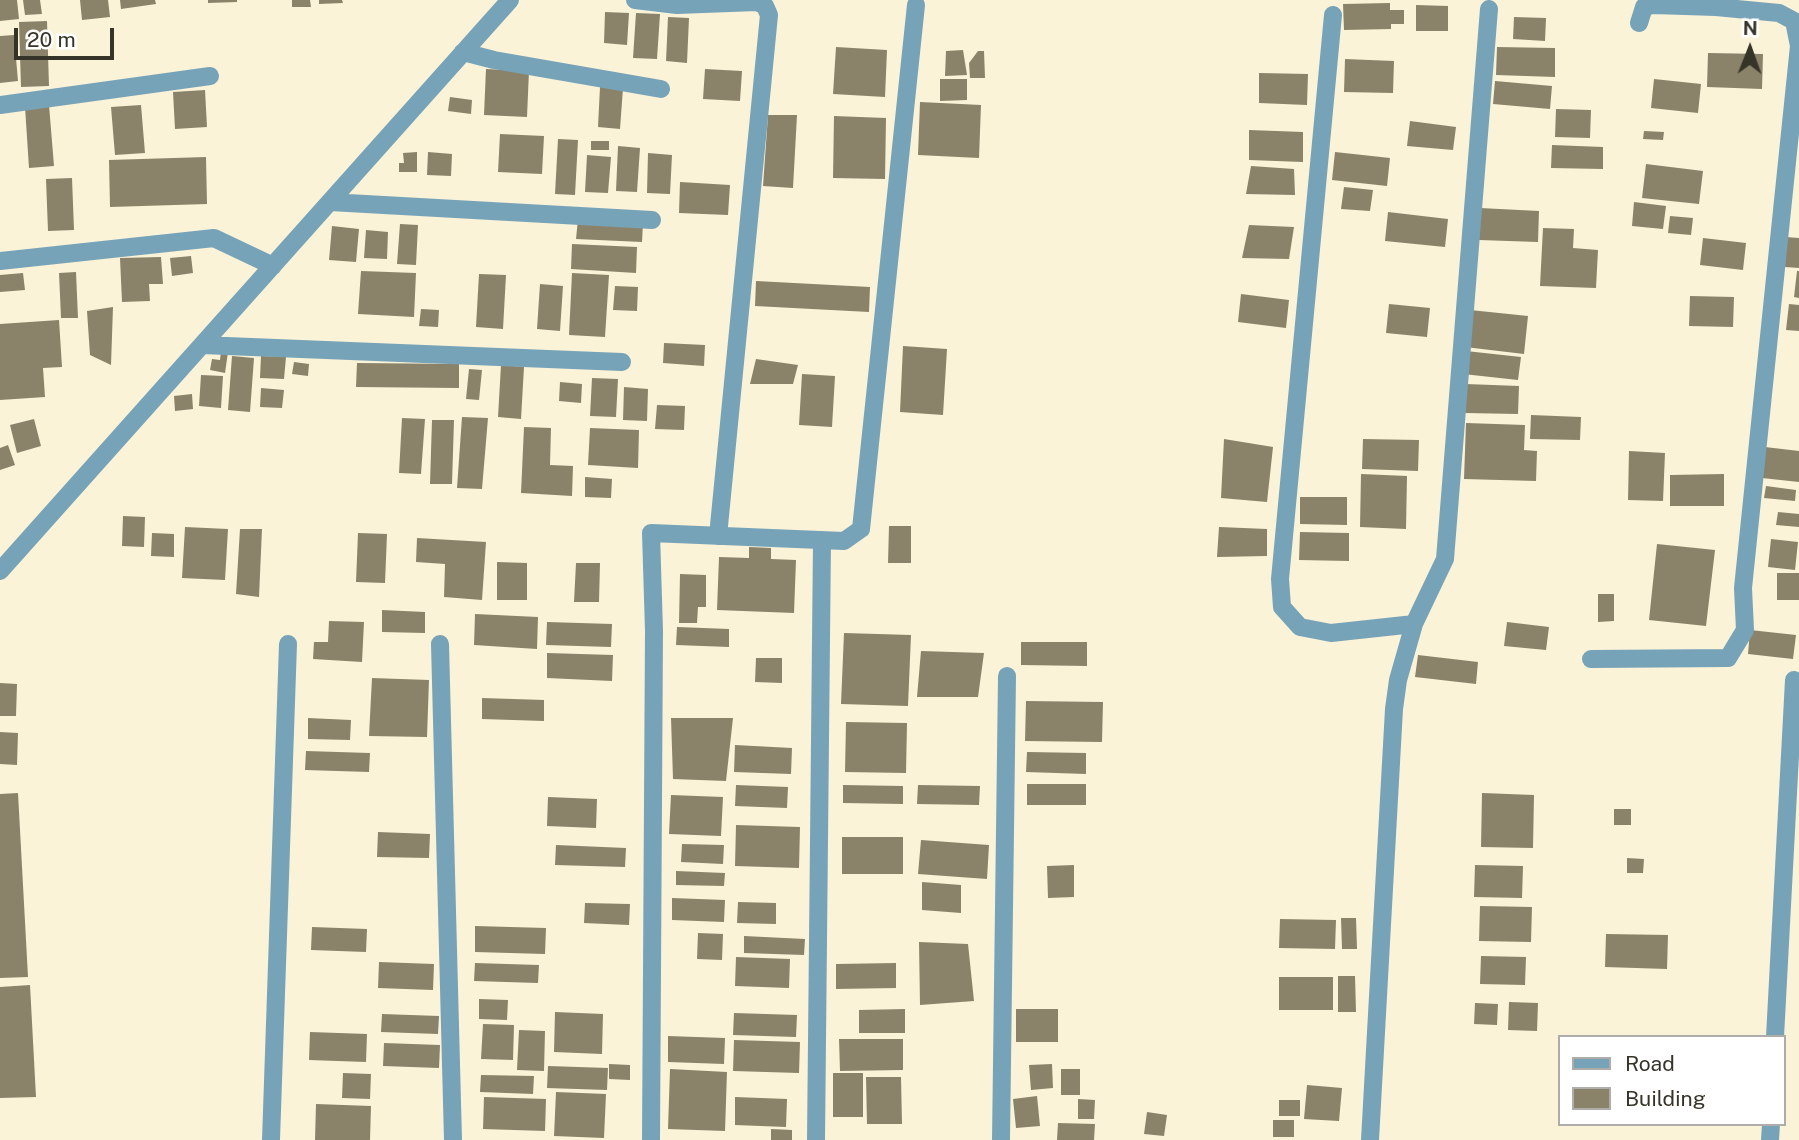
<!DOCTYPE html>
<style>
body{margin:0}
#map{position:relative;width:1799px;height:1140px;overflow:hidden;background:#faf3d8;font-family:"Public Sans",sans-serif}
canvas{display:block}
.legend{position:absolute;left:1558px;top:1035px;width:228px;height:91px;box-sizing:border-box;background:#fff;border:2px solid #afada9;margin:0;padding:9px 12px;list-style:none;font-size:21px;color:#363328}
.legend li{display:flex;align-items:center;gap:14px;height:35px}
.legend b{width:35px;border:2px solid #afada9}
.north{position:absolute;left:1715px;top:14px;width:70px;height:70px;-webkit-text-stroke:5px #fff;paint-order:stroke;rotate:1deg;font-size:19px;font-weight:700;line-height:28px;text-align:center;color:#363328}
.north::after{content:'';display:block;margin:auto;width:24px;height:32px;background:#363328;clip-path:polygon(50% 0,100% 100%,50% 72%,0 100%)}
.scale{position:absolute;left:14px;top:28px;width:100px;height:32px;box-sizing:border-box;border:4px solid #363328;border-top:0;padding-left:9px;font-size:21px;line-height:24px;white-space:nowrap;color:#363328;-webkit-text-stroke:5px #fff;paint-order:stroke}
</style>
<div id="map">
<canvas width="1799" height="1140"></canvas>
<ul class="legend">
<li><b style="height:9px;background:#77a3b9"></b>Road</li>
<li><b style="height:19px;background:#8a836a"></b>Building</li>
</ul>
<div class="north">N</div>
<div class="scale">20 m</div>
</div>
<script>
const ctx = document.querySelector('canvas').getContext('2d');
ctx.lineJoin = 'round';
function paint(path, color) { ctx.fillStyle = color; ctx.fill(path, 'evenodd'); }
function trace(path, color, width, dash) { ctx.strokeStyle = color; ctx.lineWidth = width; ctx.lineCap = dash ? 'butt' : 'round'; ctx.setLineDash(dash || []); ctx.stroke(path); }
paint(new Path2D(`
 M0,0H17L19,19L0,21Z
 M23,0H40L42,14L25,15Z
 M80,0H108L110,17L82,20Z
 M120,0H155L156,4L121,9Z
 M208,0H237V2L208,3Z
 M292,0H310L311,7H292Z
 M319,0H342L343,3L319,4Z
 M1390,3V10H1404V24H1391V29L1344,30L1343,4Z
 M1416,5L1448,6V31H1416Z
 M605,12L629,13L627,45L604,43Z
 M636,13L660,14L657,59L633,58Z
 M668,17L689,18L687,63L666,61Z
 M1514,17L1546,18L1545,41L1513,39Z
 M47,21L49,86L21,87L19,22Z
 M14,35L18,81L0,83V36Z
 M836,47L887,50L885,97L833,94Z
 M1497,47L1555,48V77L1496,75Z
 M963,50L967,75L945,76L946,51Z
 M978,51H984L985,78H970L969,63Z
 M1708,53L1763,54L1762,89L1707,87Z
 M1345,59L1394,61L1393,93L1344,92Z
 M486,69L529,71L527,117L484,115Z
 M705,69L742,71L740,101L703,99Z
 M1259,73L1308,74L1307,105L1259,103Z
 M940,79H967V100L940,101Z
 M1654,79L1701,84L1698,113L1651,108Z
 M1495,81L1552,86L1550,109L1493,104Z
 M600,87L623,88L620,129L598,127Z
 M205,90L207,127L175,129L173,92Z
 M450,97L472,100L471,114L448,111Z
 M920,102L981,105L979,158L918,155Z
 M49,105L54,166L29,168L25,107Z
 M141,105L145,153L115,155L111,107Z
 M1556,109L1591,110L1590,138L1555,137Z
 M768,115H797L793,188L763,186Z
 M834,116L886,118L885,179L833,178Z
 M1410,121L1456,127L1453,150L1407,146Z
 M1249,130L1303,132V162L1249,160Z
 M1644,131L1664,132L1663,140L1643,139Z
 M500,134L544,136L542,174L498,172Z
 M558,139L578,140L575,195L555,194Z
 M591,141H609V150H591Z
 M1552,145L1603,147V169L1551,168Z
 M618,146L640,148L637,192L616,191Z
 M417,152V172H399V163H404L403,153Z
 M428,152L452,154L451,176L427,175Z
 M1335,152L1390,158L1387,186L1332,180Z
 M648,153L672,155L670,194L647,193Z
 M587,155L611,157L608,193L585,192Z
 M206,157L207,204L110,207L109,160Z
 M1646,164L1703,171L1699,204L1642,198Z
 M1251,166L1294,169L1295,195L1246,194Z
 M72,178L74,230L48,231L46,179Z
 M680,182L730,185L728,215L679,213Z
 M1344,187L1373,190L1370,211L1341,209Z
 M1634,202L1666,206L1663,229L1632,226Z
 M1480,208L1539,211L1538,242L1479,240Z
 M1388,212L1448,219L1445,247L1385,241Z
 M1670,216L1693,218L1691,235L1668,233Z
 M578,219L643,222L642,242L576,239Z
 M400,224L418,225L416,265L397,264Z
 M1249,225L1294,227L1289,259L1242,258Z
 M332,226L359,229L356,262L329,260Z
 M1543,228L1574,229L1573,248L1598,250L1596,288L1540,286Z
 M366,230L388,232L387,259L364,258Z
 M1786,237L1799,238V268L1785,267Z
 M1703,238L1746,243L1743,270L1700,265Z
 M572,244L637,247L636,273L571,269Z
 M191,256L193,273L172,276L170,258Z
 M161,257L163,284H149L150,301L122,302L120,258Z
 M361,271L416,273L414,317L358,314Z
 M1797,271H1799V298L1794,297Z
 M76,272L78,318H61L59,273Z
 M23,273L25,290L0,292V275Z
 M572,273L609,275L605,337L569,335Z
 M479,274L506,275L503,329L476,327Z
 M756,281L870,287L869,312L755,306Z
 M540,284L563,286L560,331L537,329Z
 M615,286L638,287L637,311L613,310Z
 M1241,294L1289,300L1286,328L1238,322Z
 M1690,296L1734,297L1733,327L1689,326Z
 M1389,304L1430,308L1427,337L1386,333Z
 M1789,304L1799,305V331L1786,330Z
 M113,307L111,365L90,355L87,311Z
 M421,309L439,310L438,327L419,326Z
 M1470,310L1528,316L1524,354L1465,347Z
 M59,320L62,367L43,368L45,397L0,400V324Z
 M664,343L705,345L704,366L663,363Z
 M903,346L947,349L943,415L900,412Z
 M221,351L228,352L225,373L210,370L212,359L220,360Z
 M1466,351L1521,357L1518,380L1463,374Z
 M232,356L254,358L250,412L228,410Z
 M261,356L286,357L284,379L260,378Z
 M756,359L798,365L793,384H750Z
 M294,362L309,364L308,376L292,374Z
 M357,363L459,364V388L356,387Z
 M501,365L524,367L521,419L498,417Z
 M469,369L482,370L479,400L466,399Z
 M802,374L835,376L832,427L799,425Z
 M201,375L223,376L221,408L199,406Z
 M592,378L618,379L616,417L590,416Z
 M560,382L582,384L581,403L559,401Z
 M1466,384L1519,386L1518,414L1465,413Z
 M624,387L648,389L647,421L623,420Z
 M261,388L284,390L282,408L260,407Z
 M192,394L193,409L175,411L174,396Z
 M657,405L685,406L684,430L655,429Z
 M1531,415L1581,417L1580,440L1530,439Z
 M462,417L488,418L482,489L457,488Z
 M402,418L425,419L421,474L399,473Z
 M34,419L41,446L17,453L10,425Z
 M432,420H454L452,484H430Z
 M1466,423L1525,425L1524,450L1537,451L1536,481L1464,479Z
 M524,427L551,428L550,465L573,466L572,496L521,493Z
 M590,428L639,430L638,468L588,465Z
 M1224,439L1273,447L1267,502L1221,498Z
 M1363,439L1419,440L1418,471L1362,469Z
 M8,445L15,465L0,470V448Z
 M1765,447L1799,451V482L1762,478Z
 M1629,451L1665,453L1663,501L1628,500Z
 M1361,474L1407,476L1406,529L1360,527Z
 M1724,474V506H1670V475Z
 M585,477L612,479L611,498L585,497Z
 M1766,486L1796,490L1795,501L1764,498Z
 M1300,497H1347V525L1300,524Z
 M1778,512L1799,514V527L1776,525Z
 M123,516L145,517L144,547L122,546Z
 M889,526H911V563H888Z
 M185,527L228,529L225,580L182,578Z
 M1219,527L1267,529V556L1217,557Z
 M240,529H262L259,597L236,594Z
 M1300,532L1349,533V561L1299,560Z
 M152,533L174,534V557L151,556Z
 M358,533L387,534L385,583L356,582Z
 M417,538L486,542L482,600L444,597L445,564L416,562Z
 M1771,539L1798,542L1795,570L1768,567Z
 M1657,544L1715,550L1706,626L1649,620Z
 M749,547L771,548V559L796,560L794,613L717,610L719,557L749,558Z
 M497,562L527,563V600H497Z
 M576,563H600L599,602H574Z
 M1777,573H1799V600H1777Z
 M680,574L706,575V607H698L697,623H679Z
 M1598,594H1614V621L1598,622Z
 M382,610L425,612V633L382,632Z
 M475,614L538,617L537,649L474,645Z
 M329,621L364,622L362,662L313,659L314,642H328Z
 M547,622L612,624L611,647L546,645Z
 M1507,622L1549,627L1546,650L1504,646Z
 M677,627L729,629V647L676,645Z
 M1750,630L1796,635L1793,659L1748,654Z
 M844,633L911,635L908,706L841,704Z
 M1021,642H1087V666L1021,665Z
 M921,651L984,653L978,697H917Z
 M547,653L613,655L612,681L547,678Z
 M1418,655L1478,662L1476,684L1415,677Z
 M756,658H782V683L755,682Z
 M372,678L429,680L427,737L369,736Z
 M0,683L17,684L16,716H0Z
 M482,698L544,700V721L482,719Z
 M1026,701L1103,702L1102,742L1025,741Z
 M308,718L351,720L350,740L308,739Z
 M671,718H733L726,781L673,779Z
 M846,722L907,723L906,773L845,772Z
 M0,732L18,733L17,765L0,764Z
 M735,745L792,748L791,774L734,772Z
 M306,751L370,753L369,772L305,770Z
 M1027,752L1086,753V774L1026,772Z
 M1027,784H1086V805H1027Z
 M736,785L788,787L787,808L735,806Z
 M843,785L903,786V804L843,803Z
 M918,785L980,786L979,805L917,804Z
 M18,793L28,977L0,978V794Z
 M1482,793L1534,795L1533,848L1481,847Z
 M671,795L723,797L721,836L669,834Z
 M548,797L597,799L596,828L547,826Z
 M1614,809H1631V825H1614Z
 M736,825L800,827L799,868L735,866Z
 M378,832L430,834L429,858L377,857Z
 M842,837H903V874H842Z
 M921,840L989,845L987,879L918,874Z
 M682,844L724,845L723,864L681,862Z
 M556,845L626,848L625,867L555,865Z
 M1627,858L1644,859L1643,873H1627Z
 M1074,865V897L1048,898L1047,866Z
 M1475,865L1523,866L1522,898L1474,897Z
 M676,871L725,873L724,886L676,885Z
 M922,882L961,885V913L922,910Z
 M672,898L725,900L724,922L672,920Z
 M738,902L776,903V924L737,923Z
 M585,903L630,904L629,925L584,923Z
 M1480,906L1532,907L1531,942L1479,941Z
 M1341,918H1356L1357,949H1342Z
 M1280,919L1336,920L1335,949L1279,948Z
 M475,926L546,928L545,954L475,952Z
 M312,927L367,929L366,952L311,950Z
 M698,933L723,934L722,960L697,959Z
 M1606,934L1668,935L1667,969L1605,967Z
 M744,936L805,939L804,955L744,953Z
 M919,942L968,944L974,1001L920,1005Z
 M1481,956L1526,957L1525,985L1480,984Z
 M736,957L790,959L789,988L735,986Z
 M379,962L434,964L433,990L378,988Z
 M475,963L539,965L538,983L474,981Z
 M896,963V988L836,989V964Z
 M1338,976H1355L1356,1012H1338Z
 M1279,977H1333V1010H1279Z
 M30,985L36,1097L0,1098V987Z
 M479,999L508,1000L507,1020L479,1019Z
 M1509,1002L1538,1003L1537,1031L1508,1030Z
 M1475,1003L1498,1004L1497,1025L1474,1024Z
 M905,1009V1033H859V1010Z
 M1016,1009H1058V1042H1016Z
 M555,1012L603,1014L602,1054L554,1052Z
 M734,1013L797,1015L796,1037L733,1035Z
 M382,1014L439,1016L438,1034L381,1032Z
 M483,1024L514,1025L513,1060L481,1059Z
 M519,1030L545,1031L544,1071L517,1070Z
 M310,1032L367,1034L366,1062L309,1060Z
 M668,1036L725,1038L724,1064L668,1062Z
 M839,1039H903V1070L840,1071Z
 M734,1040L800,1042L799,1073L733,1071Z
 M384,1043L440,1045L439,1068L383,1066Z
 M609,1064L630,1065V1080L609,1079Z
 M1052,1064L1053,1088L1031,1090L1029,1065Z
 M548,1066L608,1068L607,1090L547,1088Z
 M670,1069L727,1072L725,1131L668,1129Z
 M1061,1069H1080V1095H1061Z
 M343,1073L371,1074L370,1099L342,1098Z
 M833,1073H863V1117H833Z
 M481,1075L534,1076L533,1094L480,1092Z
 M866,1077H901L902,1124H867Z
 M1307,1085L1342,1088L1339,1121L1304,1119Z
 M556,1092L606,1094L604,1138L554,1136Z
 M1037,1096L1040,1126L1016,1128L1013,1099Z
 M484,1097L546,1099L545,1131L483,1129Z
 M735,1097L787,1099L786,1127L735,1125Z
 M1078,1099L1095,1100L1094,1119H1078Z
 M1279,1100H1300V1116H1279Z
 M316,1104L371,1106L370,1140H315Z
 M1147,1112L1167,1115L1164,1136L1144,1134Z
 M1273,1120H1294V1137H1273Z
 M1058,1123L1095,1124L1094,1140H1057Z
 M771,1129L792,1130V1140H771Z`), '#8a836a');
trace(new Path2D(`
 M635,0L677,5L757,2L765,6L769,15L718,536
 M1333,15L1280,579L1282,607L1300,627L1331,633L1414,624
 M463,52L494,60L661,89
 M0,105L210,76
 M330,202L652,220
 M0,261L214,238L273,266
 M202,345L622,362
 M0,571L510,0
 M440,644L453,1140
 M1591,659L1728,658L1745,630L1743,588L1799,46L1794,21L1779,13L1716,7L1653,5L1644,7L1639,23
 M1775,1037L1794,680
 M271,1140L288,644
 M651,1140L654,631L651,533L844,541L861,529L916,5
 M816,1140L822,540
 M1001,1140L1007,676
 M1370,1140L1394,709L1398,680L1414,624L1445,559L1489,9
 M1770,1140L1771,1124`), '#77a3b9', 18);
</script>
